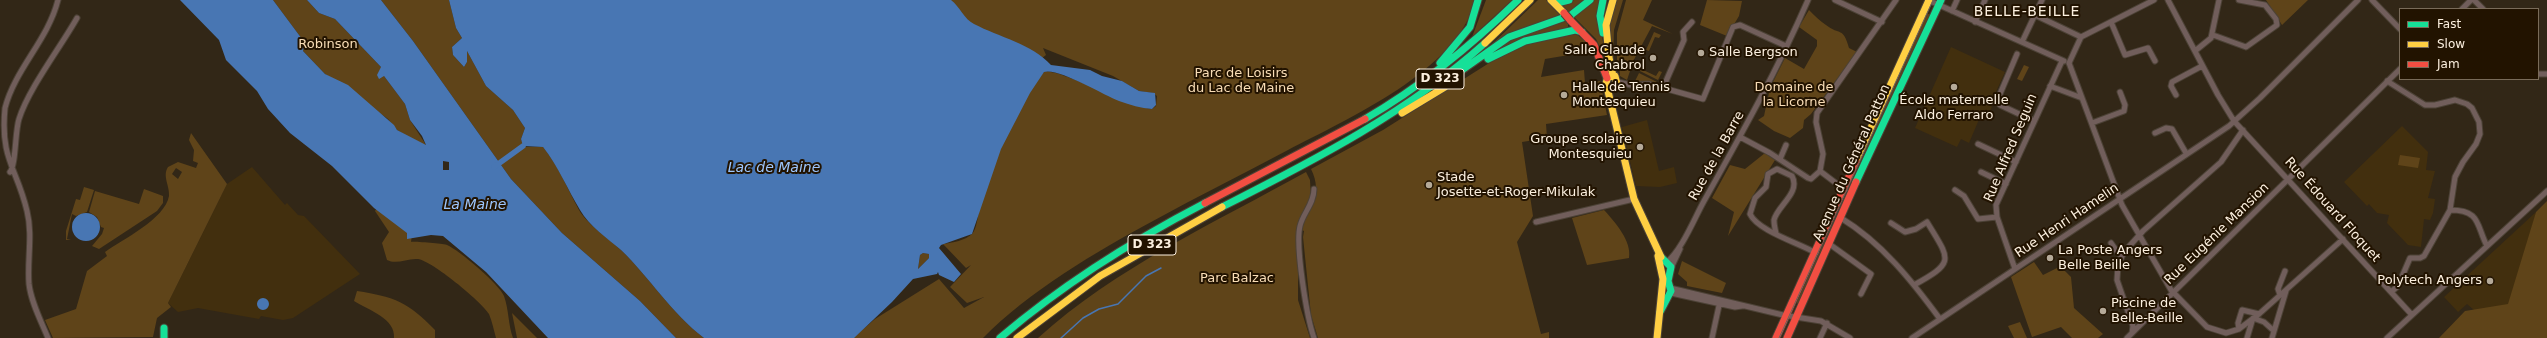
<!DOCTYPE html>
<meta charset="utf-8">
<style>
body{margin:0}
#map{position:relative;width:2547px;height:338px;overflow:hidden;background:#322717;font-family:"DejaVu Sans",sans-serif}
canvas{display:block}
.legend{position:absolute;left:2399px;top:8px;width:140px;height:72px;box-sizing:border-box;background:#221300;border:1px solid #796b59;margin:0;padding:5px 7px;list-style:none;font-size:12px;color:#fcf0df}
.legend li{display:flex;align-items:center;gap:8px;height:20px}
.legend b{width:20px;border:1px solid #796b59}
</style>
<div id="map">
<canvas width="2547" height="338"></canvas>
<ul class="legend">
<li><b style="height:5px;background:#16e098"></b>Fast</li>
<li><b style="height:5px;background:#ffcf43"></b>Slow</li>
<li><b style="height:5px;background:#f24e42"></b>Jam</li>
</ul>
</div>
<script>
const ctx = document.querySelector('canvas').getContext('2d');
ctx.lineJoin = 'round';
function paint(path, color) { ctx.fillStyle = color; ctx.fill(path, 'evenodd'); }
function trace(path, color, width, dash) { ctx.strokeStyle = color; ctx.lineWidth = width; ctx.lineCap = dash ? 'butt' : 'round'; ctx.setLineDash(dash || []); ctx.stroke(path); }
function drawText(font, color, halo, rows, align = 'center') {
  ctx.font = font + ' "DejaVu Sans",sans-serif'; ctx.lineWidth = 4; ctx.setLineDash([]); ctx.textBaseline = 'middle'; ctx.strokeStyle = halo; ctx.fillStyle = color; for (const [text, x, y, turn = 0] of rows) {
    ctx.save(); ctx.translate(x, y); ctx.rotate((+turn || 0) * Math.PI / 180); ctx.textAlign = isNaN(turn) ? turn : align; if (halo) ctx.strokeText(text, 0, 0); ctx.fillText(text, 0, 0); ctx.restore();
  }
}
paint(new Path2D(`
 M1951,47L2005,72L1990,105L1992,107L1989,113L1983,110L1969,143L1961,139L1957,147L1915,128Z
 M1647,120L1659,171L1674,167L1677,183L1660,187L1636,186L1622,127Z
 M2402,126L2428,152L2426,170L2435,171L2428,198L2435,199L2433,213L2430,220L2424,219L2421,247L2408,245L2387,223L2389,215L2377,213L2369,204L2367,206L2344,182Z
 M252,167L285,205L287,203L298,215L304,216L360,274L293,318L283,320L261,316L259,319L198,308L178,312L168,303L227,184Z
 M2536,212L2509,316L2495,328L2467,304L2458,312L2444,297Z`), '#422f0e');
paint(new Path2D(`
 M273,0H307L319,13L335,19L381,67L384,76L405,104L410,120L426,145L420,144L397,130L388,119L325,74L303,51L305,43Z
 M381,0H449L456,28L462,38L452,47L453,55L464,67L467,62L466,49L486,86L513,110L525,128L521,139L524,147H543C558,165 568,190 579,210C587,224 609,239 621,250C650,278 672,314 704,338H676L640,301L562,233L511,179L413,41Z
 M945,0H1475C1459,70 1347,119 1288,150C1243,174 1198,196 1153,221C1097,251 1028,292 983,338H853L875,319L939,279L964,308L984,297L967,303L950,287L971,265L966,268L943,244C952,243 966,240 972,234C978,228 978,210 981,202C992,168 1019,95 1044,72C1057,67 1129,107 1152,109L1156,106L1157,96L1153,93L1139,91L1113,76L1043,48L1046,55L1037,62L975,29Z
 M1486,0H1512L1472,37Z
 M1538,0H1546L1560,15L1489,47Z
 M1574,0H1584L1570,13L1561,6Z
 M1593,0H1601V32L1607,61L1596,39L1574,17Z
 M1616,0H1623L1614,30L1613,61L1609,26Z
 M1626,0H1652L1643,20L1673,34L1652,26L1630,67L1617,62V33Z
 M1707,0L1742,1L1739,16L1727,36L1700,25Z
 M2266,0H2308L2282,25Z
 M1809,10C1814,15 1820,21 1826,25C1840,36 1843,26 1849,48L1857,52L1811,114L1804,120L1803,128L1790,138L1774,131L1758,120L1764,116L1770,88L1785,58L1804,69L1817,46V40L1799,27Z
 M1926,13L1931,15L1892,99L1888,97Z
 M1564,20L1568,24V28L1484,58L1514,38Z
 M1654,32L1661,35L1659,38L1655,37L1649,51L1646,50Z
 M1576,34L1591,45L1593,51L1545,59L1541,77L1584,70L1585,83L1600,81L1607,115L1546,124L1547,138L1522,142L1533,216L1517,242L1541,334L1549,332V338H1318L1311,315L1303,237L1304,231L1302,230C1308,205 1324,196 1311,169L1383,130L1505,53L1519,46Z
 M1619,65L1630,71L1627,80L1620,76Z
 M2024,65L2029,67L2022,81L2017,79Z
 M1641,69L1656,76L1659,71L1662,72L1658,80L1640,71Z
 M1639,73L1657,82V83H1634Z
 M1887,100L1891,102L1836,224L1832,222Z
 M191,133L227,184L168,303L171,307L157,318L153,337L53,338L45,320L76,309L87,271L107,256L105,252C123,239 165,219 169,196C170,186 162,176 168,167L178,162L196,168L198,163L193,161L194,150L189,140ZM176,168L182,172L178,179L172,174Z
 M1765,153L1775,160L1728,236L1734,212L1712,198L1730,165L1745,169Z
 M2400,155L2420,158L2418,168L2398,165Z
 M1306,172L1310,180L1311,197L1298,222V300L1310,338H1038C1115,268 1216,222 1306,172Z
 M84,187L94,190L87,212L76,216L72,214L67,239L71,240H66V231L76,199L80,200Z
 M144,189L163,196V203L157,211L99,249L92,246L102,234L104,228L101,227L97,217L89,212L95,191L139,204Z
 M381,201L412,234L411,242C414,241 445,244 447,245C459,250 500,285 504,296C509,310 508,324 513,338H496C494,331 492,321 489,314C481,301 432,261 418,259C407,258 397,265 387,260L382,243L389,232L375,211Z
 M2547,201V338H2439L2465,311L2508,304L2536,212Z
 M1604,210C1615,222 1632,241 1629,258L1587,265L1572,218Z
 M1830,225L1834,227L1799,304L1795,302Z
 M923,253L930,254L929,258L918,269L920,255Z
 M1682,261L1726,283L1722,293L1687,286V282L1678,274Z
 M2034,262L2043,275L2057,268L2058,270L2062,268L2071,277L2074,308L2103,334L2098,338H2072L2061,327L2032,337L2011,277Z
 M357,291C395,297 408,302 435,330V338H394C396,319 369,310 354,301Z
 M512,313L537,338H517Z
 M2020,322L2027,338H2014L2008,326Z`), '#5f4419');
paint(new Path2D(`
 M180,0H273L305,43L303,51L325,74L348,85L394,125L397,130L426,145L422,136L410,120L405,104L384,76L379,79L377,75L381,67L335,19L319,13L307,0H381L413,41L511,179L562,233L640,301L676,338H548L486,272L443,236L431,235L407,239V233L374,208L332,166L290,133L268,109L257,91L226,60L219,40ZM443,161L449,162V170H443Z
 M449,0H951C960,7 964,19 974,24C999,37 1032,44 1051,65L1090,70L1102,76L1122,81L1139,91L1155,93L1156,105L1152,109C1141,108 1130,105 1119,101C1104,95 1057,67 1044,72L1030,93L1001,149L972,234L941,245L939,248L961,274L954,282L939,275L938,272L937,274L913,279L892,302L854,338H704C672,314 650,278 621,250C607,238 589,226 580,210C568,190 558,166 543,147L523,146L521,139L525,128L513,110L486,86L467,51V62L464,67L453,55L452,47L462,38L456,28ZM923,253L929,254V258L918,269L920,255Z
 M72 227a14 14 0 1 1 28 0a14 14 0 1 1-28 0Z
 M257 304a6 6 0 1 1 12 0a6 6 0 1 1-12 0Z`), '#4876b3');
trace(new Path2D(`
 M1061,338L1083,318L1099,309L1118,304L1146,276L1161,268`), '#4876b3', 1.5);
trace(new Path2D(`
 M494,167L523,146`), '#4876b3', 5.5);
const street = new Path2D(`
 M1835,0L1882,22
 M1928,0L2064,61
 M2168,0L2218,95L2234,121L2412,315
 M2372,0L2400,29
 M2474,0L2483,9
 M2462,9L2471,0
 M1952,11L1957,0
 M2035,15L2081,37
 M1975,22L1985,0
 M2111,22L2125,55L2148,48L2155,61
 M2213,35L2246,47L2277,25L2276,19L2265,5L2239,0
 M2081,37L2154,0
 M2022,42L2042,0
 M2195,51L2211,38L2219,0
 M2017,54L1997,101L2000,105L2034,121
 M2069,63L2122,205L2171,290L2207,327L2226,333L2239,329L2259,314L2343,239
 M2069,63L2081,37
 M2538,74H2547
 M2387,81L2425,105H2435L2455,100L2467,104L2472,108L2479,122L2480,134L2476,144L2463,162L2455,177L2450,210L2424,256L2420,258H2410L2398,286L2391,292
 M1618,82L1631,85L1649,84L1703,99L1733,27L1740,25L1786,46
 M2050,86L2082,98
 M1663,88L1684,40L1683,32L1692,22
 M2176,95L2171,86L2172,82L2202,66
 M2092,123L2124,111L2125,105L2120,92
 M2155,133L2166,128L2172,129L2186,153
 M1740,137L1770,153L1808,178L1811,179L1820,171
 M1978,144L2016,162
 M1780,159L1786,145
 M10,172C16,165 15,131 19,119C29,88 60,48 77,18
 M1981,172L2006,184
 M1845,190L1820,171L1823,154L1816,122L1817,113L1896,0
 M1955,190L1964,196L1978,219L1997,217
 M2450,210C2481,210 2476,225 2487,246
 M1841,218C1882,243 1912,281 1940,319
 M1536,222L1634,199
 M1891,223L1905,232L1916,229L1927,222C1950,260 1956,262 1914,285
 M1776,233C1775,229 1774,225 1774,220C1777,206 1801,193 1792,176L1777,169L1768,174L1766,187L1755,198L1750,214C1758,231 1799,243 1816,253
 M1828,243L1871,274L1861,294
 M2111,243L2118,253L2122,256
 M1666,263C1682,250 1694,219 1704,201C1741,135 1778,69 1808,0
 M1671,268L1680,249
 M2015,269L1997,217L1996,205L2062,61
 M1670,288L1783,315L1821,321L1850,338
 M1671,293L1735,307L1742,306
 M2280,295L2278,289L2285,271
 M2239,329L2238,323L2242,310L2259,314
 M2132,333L2133,326L2117,280L2118,265L2124,252L2143,231L2221,162L2243,130
 M48,338C41,321 31,302 29,284C27,260 33,235 27,211C17,168 0,160 5,108C15,69 48,40 58,0
 M1314,338C1307,318 1295,246 1300,226C1303,213 1314,204 1314,189
 M1712,338L1720,301
 M1820,338L1827,323
 M1912,338L2229,126L2260,98L2358,0
 M2127,338L2400,69
 M2247,338L2253,318L2264,322L2274,331
 M2272,338L2286,291
 M2387,338L2547,191`);
const fast = new Path2D(`
 M1552,0L1561,2L1569,0
 M1603,0L1600,16L1603,33
 M1488,59L1525,41L1575,30L1582,32
 M1440,63L1470,27L1478,0
 M1438,87L1509,37L1571,15L1590,0
 M1365,119C1422,86 1471,46 1518,0
 M1856,182L1941,0
 M1222,207C1315,160 1408,112 1485,43
 M1660,312L1671,291L1668,281L1671,267L1661,257
 M164,328V338
 M1000,338C1063,284 1132,241 1205,203`);
const slow = new Path2D(`
 M1551,0L1564,13
 M1485,43L1530,0
 M1608,53L1613,76
 M1609,57L1606,25L1613,0
 M1608,87L1613,88L1617,84L1615,76L1608,77L1606,83L1634,199L1661,257
 M1402,113L1445,87
 M1856,161L1929,0
 M1017,338L1100,276L1222,207
 M1657,338L1663,279L1658,256`);
const jam = new Path2D(`
 M1570,20L1594,45L1607,78
 M1205,203L1365,119
 M1776,338L1856,161
 M1787,338L1856,182`);
trace(street, '#4c4236', 7);
trace(fast, '#4c4236', 9);
trace(slow, '#4c4236', 9);
trace(jam, '#4c4236', 9);
trace(street, '#715e5b', 5);
trace(fast, '#16e098', 7);
trace(slow, '#ffcf43', 7);
trace(jam, '#f24e42', 7);
trace(new Path2D(`
 M1779,338L1933,0`), '#6f625a', 1);
const jamBridge = new Path2D(`
 M1564,13L1570,20`);
trace(jamBridge, '#4c4236', 9, []);
trace(jamBridge, '#f24e42', 7);
for (const [x, y, r, color] of [
 [1701,53,4,"#b5aa99"],
 [1653,58,4,"#b5aa99"],
 [1954,87,4,"#b5aa99"],
 [1564,95,4,"#b5aa99"],
 [1640,147,4,"#b5aa99"],
 [1429,185,4,"#b5aa99"],
 [2050,258,4,"#b5aa99"],
 [2490,281,4,"#b5aa99"],
 [2103,311,4,"#b5aa99"]
]) { const dot = new Path2D(); dot.arc(x, y, r, 0, 2 * Math.PI); ctx.fillStyle = color; ctx.fill(dot); trace(dot, '#221300', 1.5); }
for (const [x, y, w] of [
 [1440,79,48],
 [1152,245,48]
]) { const box = new Path2D(); box.roundRect(x - w / 2, y - 10, w, 20, 3); ctx.fillStyle = '#221300'; ctx.fill(box); trace(box, '#fcf0df', 1); }
drawText('bold 12px', '#fcf0df', null, [
 ["D 323",1440,79],
 ["D 323",1152,245]
]);
drawText('13px', '#f9ddb6', '#221300', [
 ["Robinson",328,45],
 ["Parc de Loisirs",1241,74],
 ["du Lac de Maine",1241,89],
 ["Domaine de",1794,88],
 ["la Licorne",1794,103],
 ["Parc Balzac",1237,279]
]);
drawText('13px', '#fcf0df', '#221300', [
 ["Salle Claude",1645,51,"right"],
 ["Chabrol",1645,66,"right"],
 ["Salle Bergson",1709,53],
 ["Halle de Tennis",1572,88],
 ["Montesquieu",1572,103],
 ["École maternelle",1954,101,"center"],
 ["Aldo Ferraro",1954,116,"center"],
 ["Groupe scolaire",1632,140,"right"],
 ["Montesquieu",1632,155,"right"],
 ["Stade",1437,178],
 ["Josette-et-Roger-Mikulak",1437,193],
 ["La Poste Angers",2058,251],
 ["Belle Beille",2058,266],
 ["Polytech Angers",2482,281,"right"],
 ["Piscine de",2111,304],
 ["Belle-Beille",2111,319]
], 'left');
drawText('13px', '#fcf0df', '#221300', [
 ["Rue Alfred Seguin",2011,148,-67],
 ["Rue de la Barre",1717,156,-61],
 ["Avenue du Général Patton",1852,163,-66],
 ["Rue Édouard Floquet",2332,210,48],
 ["Rue Henri Hamelin",2067,221,-34],
 ["Rue Eugénie Mansion",2217,234,-44]
]);
ctx.letterSpacing = '1px';
drawText('14px', '#fcf0df', '#221300', [
 ["BELLE-BEILLE",2027,12]
]);
ctx.letterSpacing = '0px';
drawText('italic 14px', '#9dc6fd', '#221300', [
 ["Lac de Maine",774,168],
 ["La Maine",475,205]
]);
</script>
